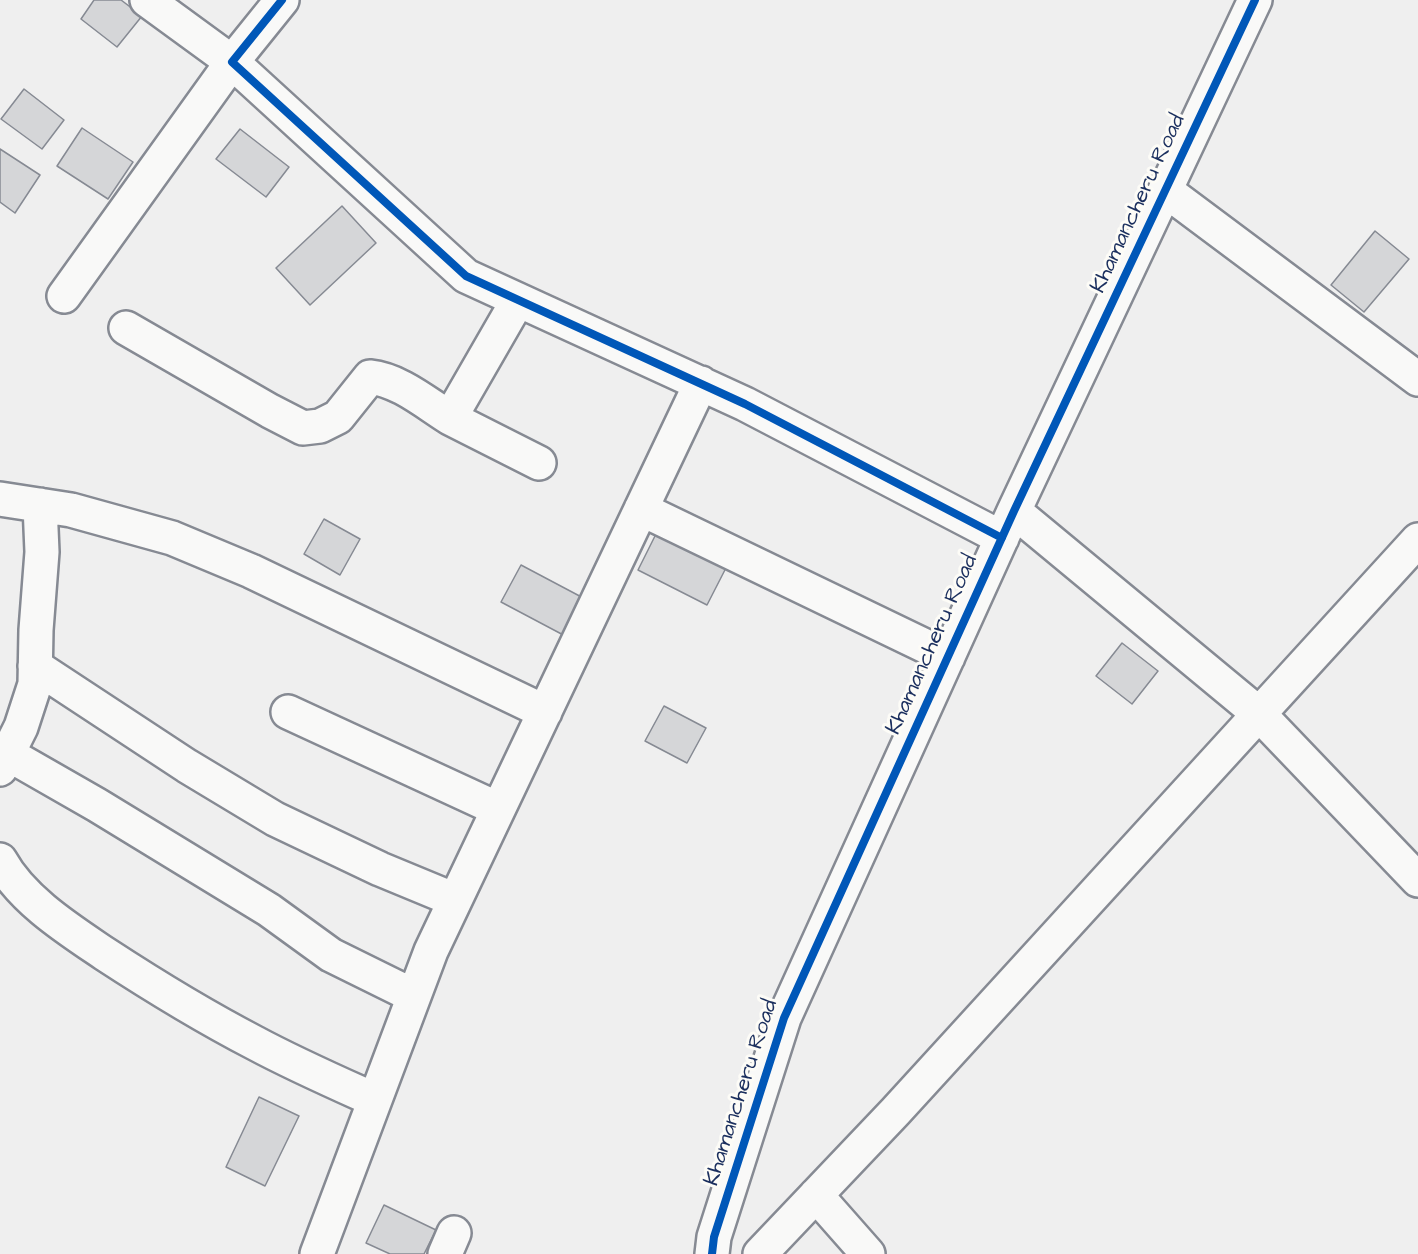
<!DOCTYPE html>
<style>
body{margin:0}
canvas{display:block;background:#efefef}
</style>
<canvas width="1418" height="1254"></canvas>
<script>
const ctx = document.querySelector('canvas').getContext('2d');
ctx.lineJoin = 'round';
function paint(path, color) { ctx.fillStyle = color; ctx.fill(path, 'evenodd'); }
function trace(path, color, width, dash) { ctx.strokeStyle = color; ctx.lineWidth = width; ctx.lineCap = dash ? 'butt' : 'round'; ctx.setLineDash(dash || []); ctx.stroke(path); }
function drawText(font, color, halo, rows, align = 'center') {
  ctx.font = font + ' "Architects Daughter",sans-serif'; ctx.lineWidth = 6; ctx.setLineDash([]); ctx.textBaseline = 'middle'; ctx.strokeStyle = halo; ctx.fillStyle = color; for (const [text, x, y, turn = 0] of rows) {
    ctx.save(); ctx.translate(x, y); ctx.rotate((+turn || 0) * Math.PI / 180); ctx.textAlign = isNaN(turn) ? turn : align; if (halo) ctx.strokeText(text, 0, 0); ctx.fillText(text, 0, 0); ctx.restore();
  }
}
const building = new Path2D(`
 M94,0H121L142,16L117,47L81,19Z
 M24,89L64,120L42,149L1,119Z
 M82,128L133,162L108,199L57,166Z
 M240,129L289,167L266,197L216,159Z
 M0,149L40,175L15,213L0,202Z
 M342,206L376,243L310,305L276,268Z
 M1375,231L1409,259L1364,312L1331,285Z
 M324,519L360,539L340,575L304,554Z
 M659,528L729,562L707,605L638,570Z
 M521,565L589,601L569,638L501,602Z
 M1122,643L1158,671L1132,704L1096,676Z
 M664,706L706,728L687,763L645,741Z
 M259,1097L299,1116L265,1186L226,1167Z
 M384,1205L436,1230L424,1254H390L366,1243Z`);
paint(building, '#d5d6d8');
trace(building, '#868a93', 1.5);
const minor = new Path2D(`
 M282,0L232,62L466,276L745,404L1002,538
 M1165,190L1418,379
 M64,296L232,62L147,0
 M126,328L270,411L303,428L320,426L338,417L370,377C399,380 426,403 450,418L518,300
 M450,418L539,463
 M0,499L71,510L172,538L251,571L545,712
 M641,509L948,657
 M1014,511L1259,714L1418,880
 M35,666L187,766L275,819L380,869L455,900
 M288,712L498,809
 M8,754L97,805L269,910L331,955L414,996
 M0,769L21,727L35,684L36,630L42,552L40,505
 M0,860C22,900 68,929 105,954C154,986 203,1016 255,1043C294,1064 335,1082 375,1100
 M816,1195L868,1254
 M317,1254L431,951L701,383
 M445,1254L454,1233
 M712,1254L714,1237L784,1018L1014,511L1255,0
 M760,1254L895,1112L1418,540`);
trace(minor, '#868a93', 38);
trace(minor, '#f9f9f8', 33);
trace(new Path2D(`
 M282,0L232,62L466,276L745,404L1002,538
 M712,1254L714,1237L784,1018L1014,511L1255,0`), '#0057b8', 8);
drawText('22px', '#1b2f5e', '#fdfcf7', [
 ["Khamancheru Road",1139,204,-65],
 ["Khamancheru Road",933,645,-66],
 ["Khamancheru Road",742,1093,-72]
]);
</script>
